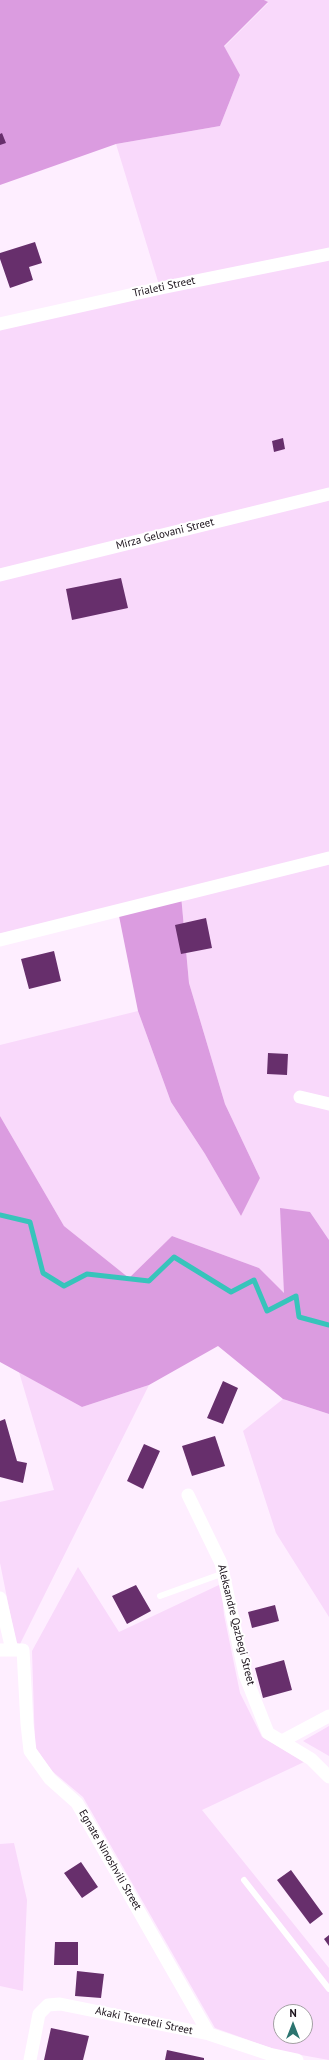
<!DOCTYPE html>
<style>
body{margin:0}
#map{position:relative;width:329px;height:2060px;overflow:hidden;background:#feeeff;font-family:"PT Sans",sans-serif}
canvas{display:block}
.north{position:absolute;left:273px;top:2004px;width:40px;height:40px;box-sizing:border-box;background:#fff;border:1px solid #a39fa3;border-radius:50%;rotate:0deg;font-size:11px;font-weight:700;line-height:16px;text-align:center;color:#191019}
.north::after{content:'';display:block;margin:auto;width:14px;height:18px;background:#2b746f;clip-path:polygon(50% 0,100% 100%,50% 72%,0 100%)}
</style>
<div id="map">
<canvas width="329" height="2060"></canvas>
<div class="north">N</div>
</div>
<script>
const ctx = document.querySelector('canvas').getContext('2d');
ctx.lineJoin = 'round';
function paint(path, color) { ctx.fillStyle = color; ctx.fill(path, 'evenodd'); }
function trace(path, color, width, dash) { ctx.strokeStyle = color; ctx.lineWidth = width; ctx.lineCap = dash ? 'butt' : 'round'; ctx.setLineDash(dash || []); ctx.stroke(path); }
function drawText(font, color, halo, rows, align = 'center') {
  ctx.font = font + ' "PT Sans",sans-serif'; ctx.lineWidth = 4; ctx.setLineDash([]); ctx.textBaseline = 'middle'; ctx.strokeStyle = halo; ctx.fillStyle = color; for (const [text, x, y, turn = 0] of rows) {
    ctx.save(); ctx.translate(x, y); ctx.rotate((+turn || 0) * Math.PI / 180); ctx.textAlign = isNaN(turn) ? turn : align; if (halo) ctx.strokeText(text, 0, 0); ctx.fillText(text, 0, 0); ctx.restore();
  }
}
paint(new Path2D(`
 M264,0H329V1240L310,1212L284,1294L259,1268L172,1236L129,1278L64,1226L0,1116V1045L138,1011L171,1102L205,1154L241,1216L260,1178L225,1104L189,983L181,895L0,940V324L160,288L116,144L220,126L240,75L224,47L268,3Z
 M19,1372L82,1407L149,1385L20,1644L16,1643L0,1563V1502L54,1490Z
 M283,1399L329,1414V1617L276,1533L243,1431Z
 M78,1567L119,1632L221,1584L224,1615L240,1693L262,1737L304,1762L202,1810L329,1968V2060L279,2051L215,2028L83,1797L52,1771L35,1747L32,1651ZM281,2012H305V2036H281Z
 M329,1726V1756L303,1741Z
 M14,1843L27,1900L23,1991L0,1986V1844Z`), '#f9d9fb');
paint(new Path2D(`
 M0,0H264L268,2L224,46L240,75L220,126L116,144L0,185Z
 M181,895L189,983L225,1104L260,1178L241,1216L205,1154L171,1102L138,1011L118,911Z
 M0,1116L64,1226L129,1278L172,1236L259,1268L284,1293L280,1208L310,1212L329,1240V1414L283,1399L218,1346L149,1385L82,1407L0,1362Z`), '#db9ce0');
trace(new Path2D(`
 M0,1215L30,1222L43,1273L64,1286L87,1274L149,1281L174,1257L231,1292L254,1280L267,1311L296,1296L299,1317L329,1325`), '#37c4bb', 5);
paint(new Path2D(`
 M2,133L6,143L0,145V134Z
 M35,242L42,263L29,267L33,280L10,288L0,259V253Z
 M283,438L285,449L274,452L272,441Z
 M121,578L128,608L72,620L66,589Z
 M206,918L212,948L181,954L175,925Z
 M54,951L61,981L29,989L21,959Z
 M268,1053L288,1054L287,1075L267,1074Z
 M223,1381L238,1388L223,1424L207,1418Z
 M5,1419L17,1461L27,1463L23,1483L0,1477V1421Z
 M215,1436L225,1466L192,1476L182,1446Z
 M144,1444L160,1451L143,1489L127,1481Z
 M136,1585L151,1611L127,1624L112,1596Z
 M275,1605L279,1621L252,1628L248,1612Z
 M284,1660L292,1690L263,1698L255,1668Z
 M81,1862L98,1887L82,1898L64,1873Z
 M291,1870L323,1914L310,1924L277,1880Z
 M329,1935V1946L324,1939Z
 M55,1942H78V1965H54Z
 M77,1971L104,1974L101,1998L75,1996Z
 M51,2028L89,2036L83,2060H44Z
 M167,2050L204,2058V2060H165Z`), '#672f6c');
trace(new Path2D(`
 M160,1596L224,1573
 M244,1880L329,1989`), '#fff', 6);
trace(new Path2D(`
 M0,324L161,288L329,254
 M0,575L329,494
 M0,940L329,858
 M300,1097L329,1104
 M188,1495L221,1563L245,1675L268,1733L311,1759L329,1777
 M0,1598L12,1650
 M0,1650H23L27,1724L30,1751L50,1779L77,1803L209,2034
 M282,1741L329,1716
 M30,2060L39,2014L48,2005L60,2004L209,2034L269,2054L297,2060`), '#fff', 13);
drawText('11px', '#191019', '#fff', [
 ["Trialeti Street",164,287,-12],
 ["Mirza Gelovani Street",165,534,-14],
 ["Aleksandre Qazbegi Street",236,1625,76],
 ["Egnate Ninoshvili Street",110,1860,60],
 ["Akaki Tsereteli Street",144,2021,12]
]);
</script>
